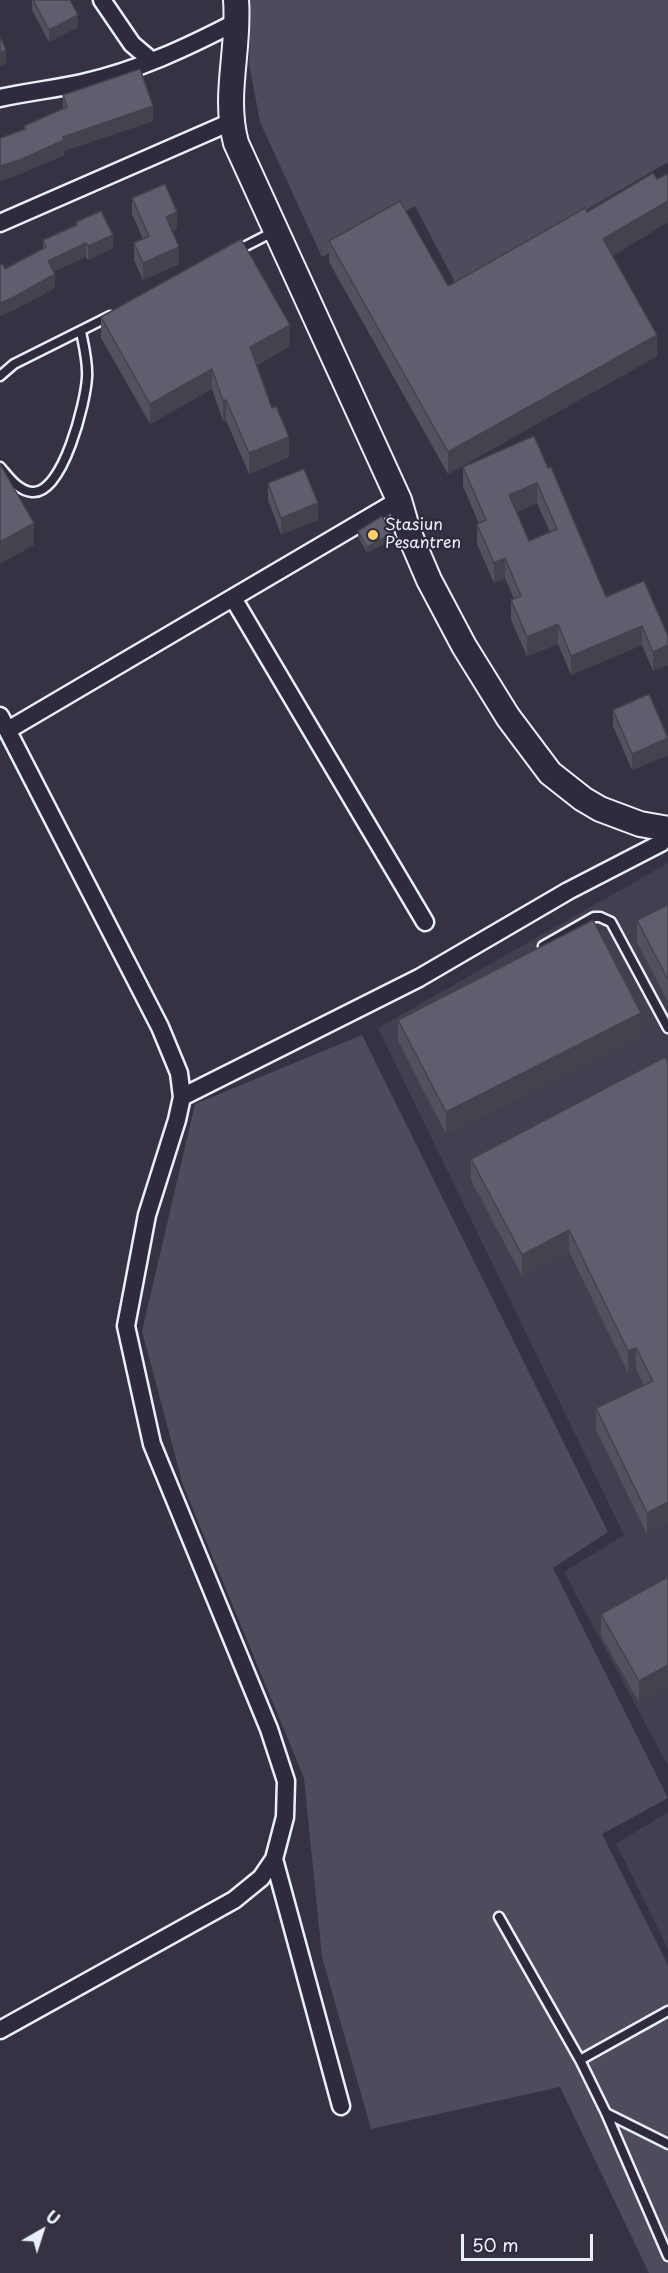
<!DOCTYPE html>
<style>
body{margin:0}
#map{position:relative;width:668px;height:2273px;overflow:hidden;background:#363244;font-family:"Playpen Sans",sans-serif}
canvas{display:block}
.north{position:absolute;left:12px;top:2201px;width:60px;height:60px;-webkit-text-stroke:4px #2f2a3d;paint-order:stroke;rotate:39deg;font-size:16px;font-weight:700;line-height:24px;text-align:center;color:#e8f1f8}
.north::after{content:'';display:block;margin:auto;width:21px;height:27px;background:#e8f1f8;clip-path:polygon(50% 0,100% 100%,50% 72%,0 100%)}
.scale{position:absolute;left:461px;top:2234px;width:132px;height:27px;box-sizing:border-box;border:3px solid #e8f1f8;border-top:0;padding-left:8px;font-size:18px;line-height:21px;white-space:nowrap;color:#e8f1f8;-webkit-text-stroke:4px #2f2a3d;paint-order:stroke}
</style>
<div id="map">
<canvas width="668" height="2273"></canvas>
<div class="north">U</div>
<div class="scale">50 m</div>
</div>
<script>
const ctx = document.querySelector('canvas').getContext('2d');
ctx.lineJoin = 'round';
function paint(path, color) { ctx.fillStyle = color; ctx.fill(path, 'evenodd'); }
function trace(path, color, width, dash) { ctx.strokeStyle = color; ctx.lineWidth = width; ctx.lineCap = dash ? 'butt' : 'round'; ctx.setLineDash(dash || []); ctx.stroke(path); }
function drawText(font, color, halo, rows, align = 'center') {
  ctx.font = font + ' "Playpen Sans",sans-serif'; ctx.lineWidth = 4.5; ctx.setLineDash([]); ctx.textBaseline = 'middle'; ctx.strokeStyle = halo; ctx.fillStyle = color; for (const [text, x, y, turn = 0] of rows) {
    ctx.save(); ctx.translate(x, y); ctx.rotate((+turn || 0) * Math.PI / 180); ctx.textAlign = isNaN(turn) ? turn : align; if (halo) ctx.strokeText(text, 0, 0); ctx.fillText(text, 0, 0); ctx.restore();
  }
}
paint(new Path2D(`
 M668,863V1766L564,1572L624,1535L378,1028Z
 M668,1812V1949L616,1844Z`), '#433f51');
paint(new Path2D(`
 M246,0H668V162L457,286L415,206L322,257L260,122L249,63L250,32Z
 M362,1035L608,1532L553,1568L668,1798L602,1834L668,1965V2273H649L560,2087L371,2129L322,1957L304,1778L183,1485L142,1331L195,1104Z`), '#4d4b5c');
const lane = new Path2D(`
 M236,251L275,231
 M0,376L14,364L110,316
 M0,467C8,476 18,491 32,492C63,495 86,401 87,377C88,363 84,346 81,332
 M543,946L594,917H600L611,922L668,1028
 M499,1917L580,2060
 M668,2011L580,2060L606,2113L668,2256
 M606,2113L668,2144`);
const street = new Path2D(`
 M102,0L132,44L152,61
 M0,98C27,92 55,89 82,83C137,71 188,47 238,21
 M0,223L231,122
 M233,598L425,922
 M0,716L160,1027L179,1073L182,1097L177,1120L147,1215L126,1326L152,1444L269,1729L286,1781L285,1817L274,1859L261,1878L234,1900L0,2030
 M8,730L399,500
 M182,1097L419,978L568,891L661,843L668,836
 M274,1859L341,2106`);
const secondary = new Path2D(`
 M236,0C240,49 223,95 236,143L399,500L408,531L429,580L464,646L508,717L550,773L583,799L600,809L640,824L668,829`);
trace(lane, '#e8f1f8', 13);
trace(street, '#e8f1f8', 21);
trace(secondary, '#e8f1f8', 28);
trace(lane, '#2f2a3d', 8);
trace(street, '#2f2a3d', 16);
trace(secondary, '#2f2a3d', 24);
paint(new Path2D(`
 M32,0H70L78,27L49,42L32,10Z
 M63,95L153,121L64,151V155L20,174L0,181V138L24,130V126L63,108Z
 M668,174V222L612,256L657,356L448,474L329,262V241L448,286L587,212Z
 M132,198L177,229L172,231L179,264L143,280L134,260V243L143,239L132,214Z
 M76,222L113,248L88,260L86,257L54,271L55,288L12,311L5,269L43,249V240L76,225Z
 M101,317L290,346L257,365L289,457L249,474L226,420L223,421L212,389L150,424L101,338Z
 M534,436L606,597L668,636V665L653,671L642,645L571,675L558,644L527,656L511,620V600L514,599L505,578L494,583L477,544V524H479L463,486V467ZM537,503L550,532L529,541L517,512Z
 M268,483L318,520L281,534L268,500Z
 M358,531L391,540L367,553L358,536Z
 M613,710L668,755L632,770L613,726Z
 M668,905V1002L637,942V920Z
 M398,1020L641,1035L446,1134L398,1041Z
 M665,1057L647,1534L596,1430V1408L644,1385L636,1369L628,1373L569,1251L522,1276L471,1180V1159Z
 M668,1577L639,1702L601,1636V1614Z`), '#53515f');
paint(new Path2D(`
 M78,15V27L49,42V30Z
 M6,50V63L0,66V53Z
 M153,106V121L64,151V155L20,174L0,181V166L63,137Z
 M668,198V222L603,261V239Z
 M177,212V229L166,234V217Z
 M113,235V248L88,260V246Z
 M86,243V257L48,274V261Z
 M179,247V264L143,280V263Z
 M55,274V288L12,311L0,316V303Z
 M290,325V346L250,368V347Z
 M657,335V356L448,474V452Z
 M212,369V389L150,424V404Z
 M226,400V420L223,421V401Z
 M289,437V457L249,474V453Z
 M537,483V503L509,515V495Z
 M318,503V520L281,534V518Z
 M34,523V545L0,564V542Z
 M391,534V540L367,553V547Z
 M505,558V578L494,583V563Z
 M558,624V644L527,656V637Z
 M642,626V645L571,675V656Z
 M668,645V665L653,671V652Z
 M668,738V755L632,770V754Z
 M641,1013V1035L446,1134V1112Z
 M569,1230V1251L522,1276V1255Z
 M636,1348V1369L628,1373V1351Z
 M668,1502V1524L647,1534V1513Z
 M668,1665V1686L639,1702V1681Z`), '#43424d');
const building = new Path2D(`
 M33,0H70L78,15L49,30Z
 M0,36L6,50L0,53Z
 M140,69L153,106L63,137L64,140L20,160L0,166V138L26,129L24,126L67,107L63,95Z
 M653,173L657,179L668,174V201L603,239L657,335L448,452L329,241L400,201L448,286L585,208L587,212Z
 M165,184L177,212L166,217L179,247L143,263L134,243L149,236L132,198Z
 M101,211L113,235L88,246L86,243L48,261L55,274L12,298L0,303V265L3,264L5,269L46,247L43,240L77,225L76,222Z
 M241,239L290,325L250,347L272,408L276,406L289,437L249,453L226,400L223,401L212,369L150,404L101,317Z
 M534,436L548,468L551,467L606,597L644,581L668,636V645L653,652L642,626L571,656L558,624L527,637L511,600L521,596L505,558L494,563L477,524L486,520L463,467ZM537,483L557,529L529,541L509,495Z
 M0,464L34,523L0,542Z
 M304,469L318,503L281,518L268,483Z
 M382,516L391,534L367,547L358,531Z
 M649,694L668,738L632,754L613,710Z
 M668,905V980L637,920Z
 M593,920L641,1013L446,1112L398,1020Z
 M665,1057L668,1062V1502L647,1513L596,1408L653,1381L636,1348L628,1351L569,1230L522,1255L471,1159Z
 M668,1577V1665L639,1681L601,1614Z`);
paint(building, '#605e6e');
trace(building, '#43424d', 1.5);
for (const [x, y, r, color] of [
 [373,535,6,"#ffd166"]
]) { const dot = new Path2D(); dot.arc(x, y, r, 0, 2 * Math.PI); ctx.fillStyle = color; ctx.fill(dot); trace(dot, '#2f2a3d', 2); }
drawText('16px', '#e8f1f8', '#2f2a3d', [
 ["Stasiun",385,526],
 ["Pesantren",385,544]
], 'left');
</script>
